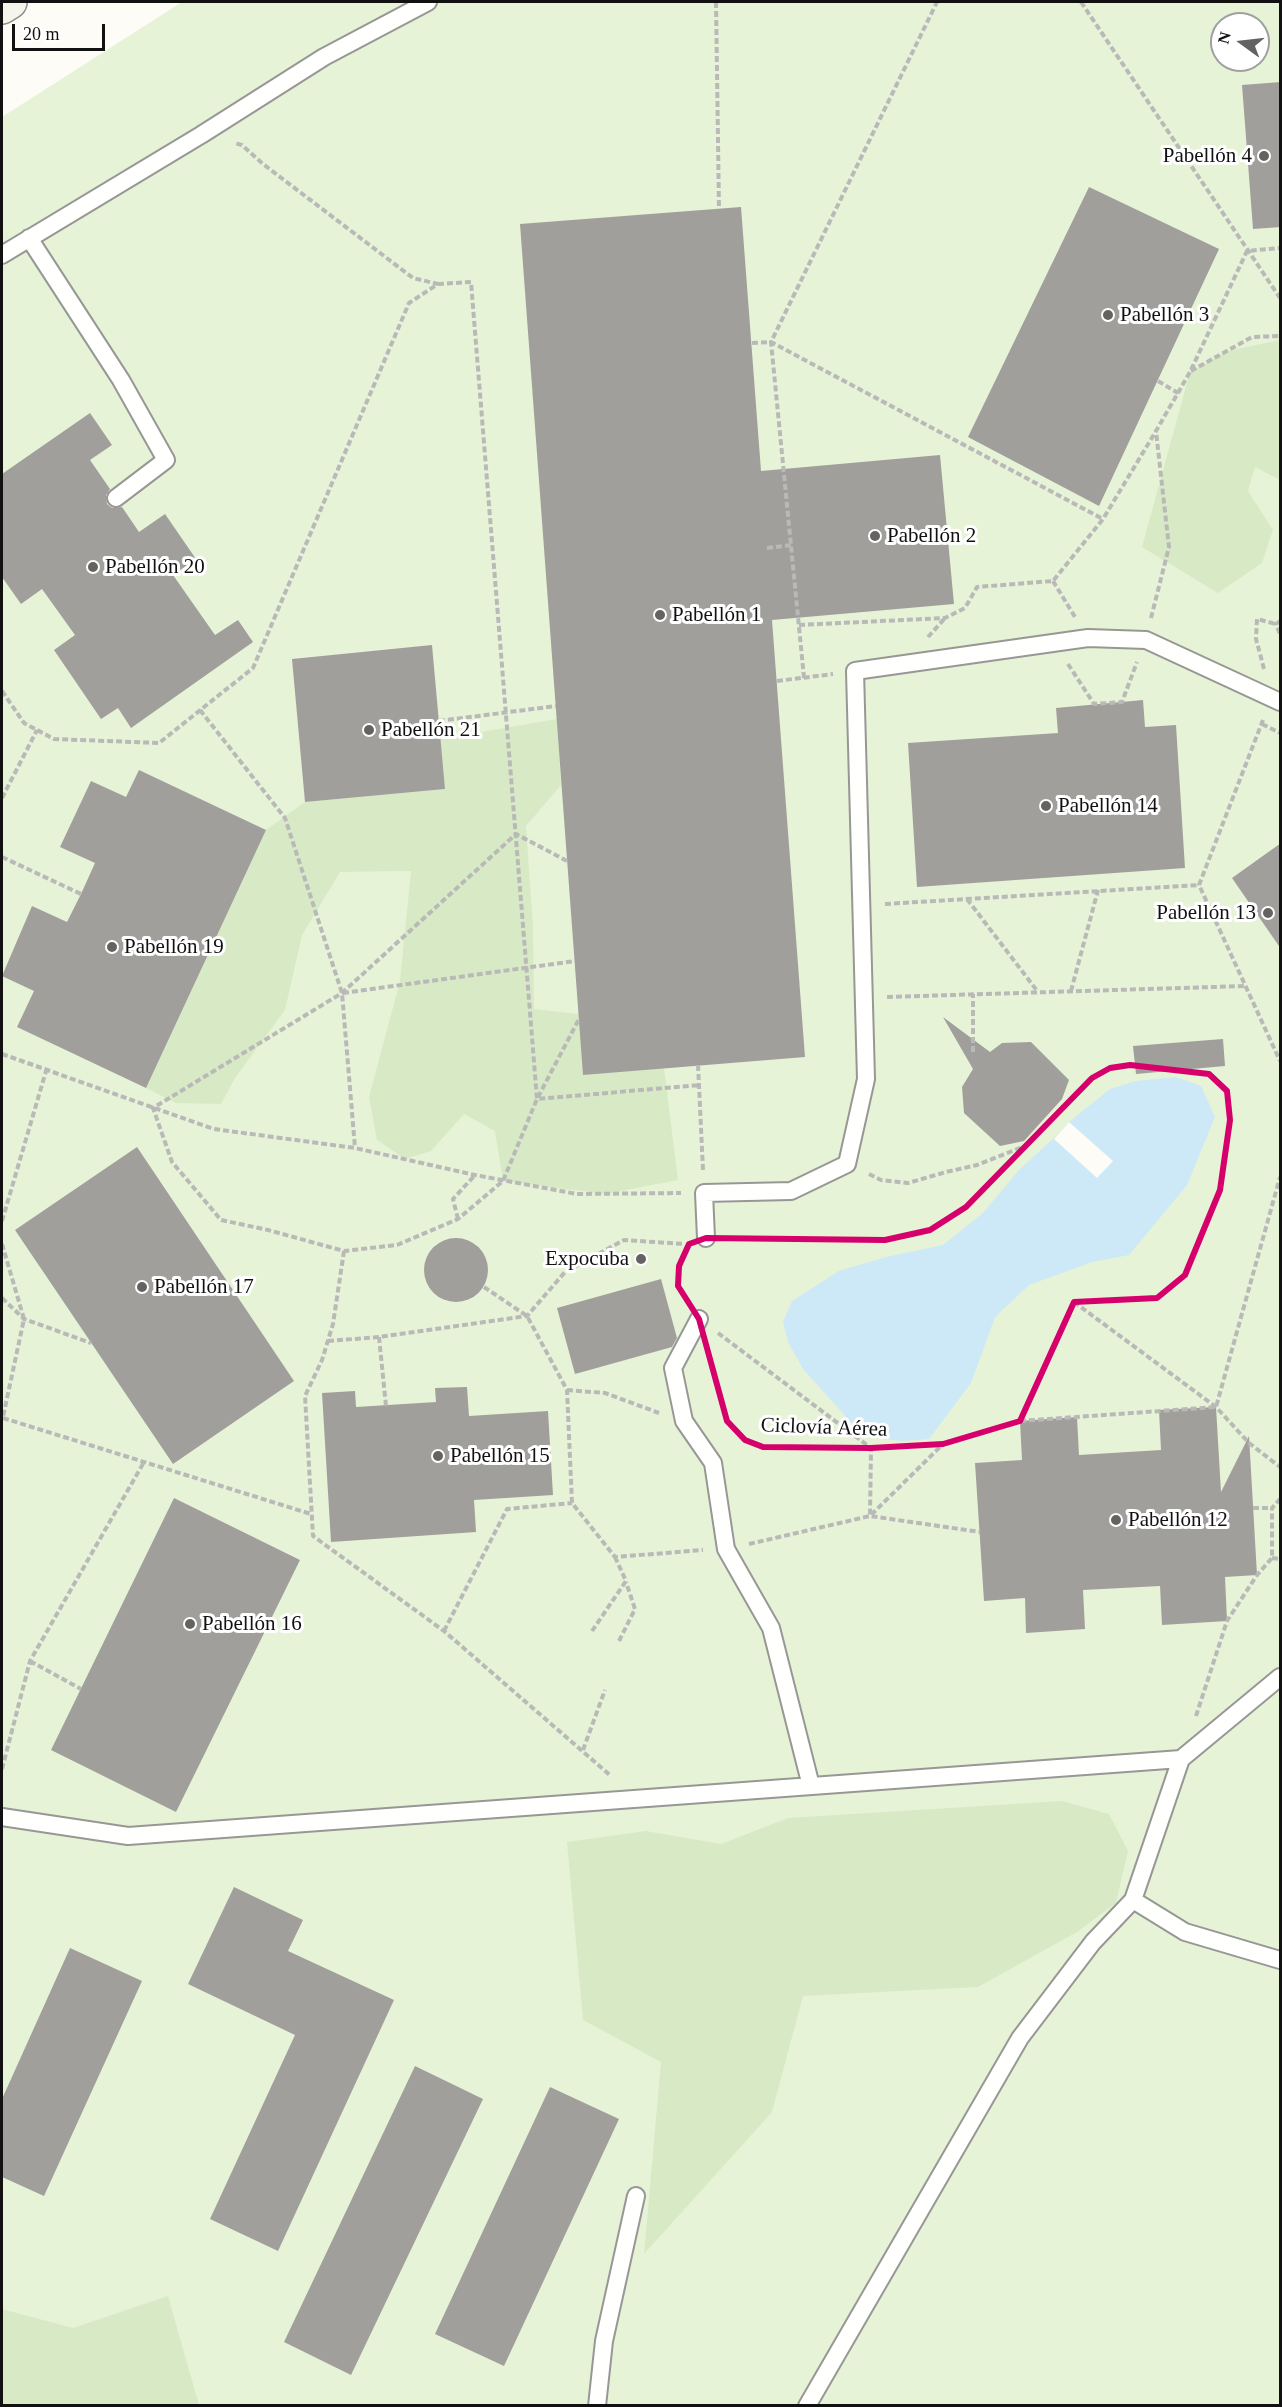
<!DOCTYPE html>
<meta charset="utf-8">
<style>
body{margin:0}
#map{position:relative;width:1282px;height:2407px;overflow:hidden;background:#fdfcf7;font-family:"Times New Roman",serif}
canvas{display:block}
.frame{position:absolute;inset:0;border:3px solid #111;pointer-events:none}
.north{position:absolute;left:1210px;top:12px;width:60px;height:60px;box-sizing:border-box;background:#fff;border:2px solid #a0a0a0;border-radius:50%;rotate:285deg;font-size:16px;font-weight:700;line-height:24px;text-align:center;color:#111}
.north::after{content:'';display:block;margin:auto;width:21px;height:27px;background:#646362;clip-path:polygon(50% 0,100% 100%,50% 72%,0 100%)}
.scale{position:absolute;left:12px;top:24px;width:93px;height:27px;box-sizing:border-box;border:3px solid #111;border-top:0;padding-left:8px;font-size:18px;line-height:21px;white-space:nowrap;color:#111;-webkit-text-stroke:4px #fff;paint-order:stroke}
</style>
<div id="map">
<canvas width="1282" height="2407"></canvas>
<div class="frame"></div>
<div class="north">N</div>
<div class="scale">20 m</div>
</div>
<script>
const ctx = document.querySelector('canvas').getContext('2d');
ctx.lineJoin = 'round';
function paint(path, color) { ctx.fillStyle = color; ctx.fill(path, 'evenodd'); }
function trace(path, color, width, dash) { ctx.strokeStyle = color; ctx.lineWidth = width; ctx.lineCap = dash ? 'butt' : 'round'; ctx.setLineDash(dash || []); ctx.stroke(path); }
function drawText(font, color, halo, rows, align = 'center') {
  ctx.font = font + ' "Times New Roman",serif'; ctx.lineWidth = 6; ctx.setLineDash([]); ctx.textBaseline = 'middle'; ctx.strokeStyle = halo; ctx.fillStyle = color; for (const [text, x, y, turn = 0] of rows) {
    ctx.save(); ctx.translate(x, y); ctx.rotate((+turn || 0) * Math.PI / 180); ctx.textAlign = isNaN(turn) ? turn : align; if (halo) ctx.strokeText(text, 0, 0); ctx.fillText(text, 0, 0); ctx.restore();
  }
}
paint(new Path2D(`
 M182,2H1280V2405H2V117ZM1222,24H1258V60H1222Z`), '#e7f3d7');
paint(new Path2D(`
 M1280,340V480L1255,467L1248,491L1273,530L1262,563L1218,593L1142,547L1190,372L1227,351Z
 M557,719L561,785L526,826L533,928L534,1009L579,1014L664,1068L678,1180L605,1194L503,1181L495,1131L464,1114L431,1151L405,1159L377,1140L369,1097L400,981L411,871L340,872L302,935L285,1010L235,1078L221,1104L176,1103L146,1088L266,830L305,802L445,789L440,739Z
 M1062,1801L1109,1814L1128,1851L1116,1903L1077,1932L978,1987L803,1996L772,2112L644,2254L661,2062L583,2020L567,1842L646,1831L721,1844L788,1818Z
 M168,2296L199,2405H2V2309L73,2328Z`), '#d8eac5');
paint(new Path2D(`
 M1176,1077L1201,1086L1215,1117L1187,1185L1129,1255L1092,1262L1029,1285L995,1317L971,1383L929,1439L902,1441L867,1437L849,1420L803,1369L788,1342L783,1322L792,1301L839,1271L886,1257L943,1245L982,1214L1020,1169L1053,1139L1069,1122L1110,1089L1136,1081Z`), '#cde8f7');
paint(new Path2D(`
 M1069,1122L1113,1161L1097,1178L1054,1139Z`), '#fdfcf7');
paint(new Path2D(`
 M1281,82V227L1253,229L1242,85Z
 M1089,187L1219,249L1099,506L968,437Z
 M741,207L761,471L940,455L954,604L772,620L805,1057L583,1075L520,224Z
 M90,413L112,445L90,460L110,489L106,495L107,504L112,508L122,507L139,532L165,514L196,559L173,575L215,635L238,620L253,642L131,728L118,708L101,719L54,650L75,635L42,589L21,604L2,577V474Z
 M432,645L445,789L305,802L292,659Z
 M1143,700L1145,727L1176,725L1185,868L917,887L908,743L1058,733L1056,708Z
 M139,770L266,830L146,1088L17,1027L34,991L2,976L32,906L67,922L81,894L95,863L60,847L91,781L126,797Z
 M1281,843V949L1232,878Z
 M943,1017L990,1052L1002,1043L1031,1042L1069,1080L1062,1099L1024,1141L1000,1146L964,1113L962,1087L973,1069Z
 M1223,1039L1225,1066L1136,1074L1133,1046Z
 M137,1147L294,1381L173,1464L15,1230Z
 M424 1270a32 32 0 1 1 64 0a32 32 0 1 1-64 0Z
 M661,1279L677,1338L672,1347L575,1374L557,1308Z
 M467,1387L469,1416L548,1411L553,1495L474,1500L476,1532L331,1542L322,1393L355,1391L356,1407L436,1402L435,1388Z
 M1216,1407L1221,1492L1249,1436L1257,1575L1225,1577L1227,1621L1162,1625L1160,1586L1083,1590L1085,1629L1026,1633L1025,1598L984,1601L975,1463L1022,1460L1020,1421L1077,1417L1079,1455L1161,1450L1159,1410Z
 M174,1498L300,1560L176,1812L51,1750Z
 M234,1887L303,1920L288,1951L394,2000L278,2251L210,2219L295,2035L188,1984Z
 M70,1948L142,1981L44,2196L2,2177V2099Z
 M415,2066L483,2099L351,2375L284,2342Z
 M550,2087L619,2119L504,2366L435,2334Z`), '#a19f9c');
const lane = new Path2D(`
 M29,238L121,380L166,460L116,498
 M2,255L201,135L324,57L428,2
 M706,1238L704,1193L791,1191L847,1164L866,1079L855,671L1088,638L1146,640L1280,702
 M699,1319L673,1368L684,1421L713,1463L726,1549L771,1628L811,1786
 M2,1817L128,1836L1181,1759L1280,1677
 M1133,1900L1185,1932L1280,1960
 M597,2406L604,2341L636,2196
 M807,2406L1020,2038L1093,1942L1133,1900L1181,1759`);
const secondary = new Path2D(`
 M2,7L10,2`);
trace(lane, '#979795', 20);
trace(secondary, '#8e8d8b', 36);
trace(new Path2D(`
 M716,2L719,209
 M1081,2L1280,298
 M438,284L471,282L537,1099L700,1085
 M752,343L771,342L1103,519
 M1191,371L1252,337L1280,336
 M1158,381L1178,393
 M767,548L792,545
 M1053,581L1075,617
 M1151,618L1169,547L1156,431
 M1280,621L1276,624L1280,634
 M799,625L945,618L965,608L977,587L1053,581L1103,519L1156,431L1190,372L1247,251L1280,248
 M928,637L945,618
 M1068,664L1094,704L1122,702L1137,662
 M1264,669L1256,639L1257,619L1276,624
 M804,678L771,342L937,2
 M777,681L833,674
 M2,691L24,723L54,739L159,743L253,668L409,303L438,284L413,278L263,164L242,145L234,143
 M200,710L285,818L342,993L355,1148
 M1263,720L1199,885L1280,1061
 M439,721L556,706
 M1262,724L1280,733
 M2,798L37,730
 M2,857L81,894
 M567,861L516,834L342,993L153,1108L172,1162L221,1220L268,1230L344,1251L397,1245L458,1219L503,1181L537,1099L579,1019
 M967,899L1038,992
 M885,904L1199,885
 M1071,991L1098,890
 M343,993L575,961
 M887,997L1246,986
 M973,1052V994
 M2,1054L214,1129L355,1148L475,1175L577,1194L681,1193
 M698,1065L703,1170
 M869,1174L881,1180L908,1183L946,1172L977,1165L1025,1146
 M458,1219L453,1199L475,1175
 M2,1221L46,1071
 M2,1244L24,1319L3,1417
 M344,1251L333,1324L322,1360L305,1396L313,1536L444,1631L611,1776
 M484,1287L527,1316L567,1390L572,1503L615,1557L703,1550
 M2,1298L24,1319L91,1343
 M1074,1302L1216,1407L1249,1443L1280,1467
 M718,1333L871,1448L870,1516L980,1532
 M379,1337L386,1406
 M328,1341L379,1337L527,1316L565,1272L624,1240L684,1244
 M567,1390L605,1393L659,1413
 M3,1418L311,1514
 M1020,1421L1216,1407L1280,1177
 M1253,1508H1272
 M749,1544L870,1516L943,1444
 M1272,1558L1280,1559
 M444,1631L507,1509L572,1503
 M592,1631L626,1581L615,1557
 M619,1641L635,1609L626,1582
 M30,1661L81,1689
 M1196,1716L1227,1621L1257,1575L1272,1558V1508L1280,1499
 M583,1750L605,1690
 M2,1769L30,1661L144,1462`), '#b9b9b8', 4, [6, 3]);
trace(lane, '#fffffe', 16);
trace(secondary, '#f6f4eb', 33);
trace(new Path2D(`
 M1130,1065L1209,1074L1227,1091L1230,1120L1220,1190L1185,1275L1157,1298L1074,1302L1020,1421L943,1444L871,1448L763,1447L745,1440L727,1421L699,1319L678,1286L679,1266L689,1244L706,1238L885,1240L930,1230L966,1207L1092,1078L1110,1068Z`), '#d6006c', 6);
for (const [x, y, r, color] of [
 [1264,156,6,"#646362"],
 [1108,315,6,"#646362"],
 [875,536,6,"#646362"],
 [93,567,6,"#646362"],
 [660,615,6,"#646362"],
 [369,730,6,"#646362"],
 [1046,806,6,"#646362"],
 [1268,913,6,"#646362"],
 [112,947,6,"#646362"],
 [641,1259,6,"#646362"],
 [142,1287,6,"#646362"],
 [438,1456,6,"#646362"],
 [1116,1520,6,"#646362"],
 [190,1624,6,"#646362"]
]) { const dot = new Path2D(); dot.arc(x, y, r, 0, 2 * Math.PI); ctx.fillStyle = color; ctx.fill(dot); trace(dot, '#fff', 2); }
drawText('21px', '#111', '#fff', [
 ["Pabellón 4",1252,156,"right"],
 ["Pabellón 3",1120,315],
 ["Pabellón 2",887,536],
 ["Pabellón 20",105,567],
 ["Pabellón 1",672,615],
 ["Pabellón 21",381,730],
 ["Pabellón 14",1058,806],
 ["Pabellón 13",1256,913,"right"],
 ["Pabellón 19",124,947],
 ["Expocuba",629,1259,"right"],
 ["Pabellón 17",154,1287],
 ["Pabellón 15",450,1456],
 ["Pabellón 12",1128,1520],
 ["Pabellón 16",202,1624]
], 'left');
drawText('21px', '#111', '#fff', [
 ["Ciclovía Aérea",824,1428,2]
]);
</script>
